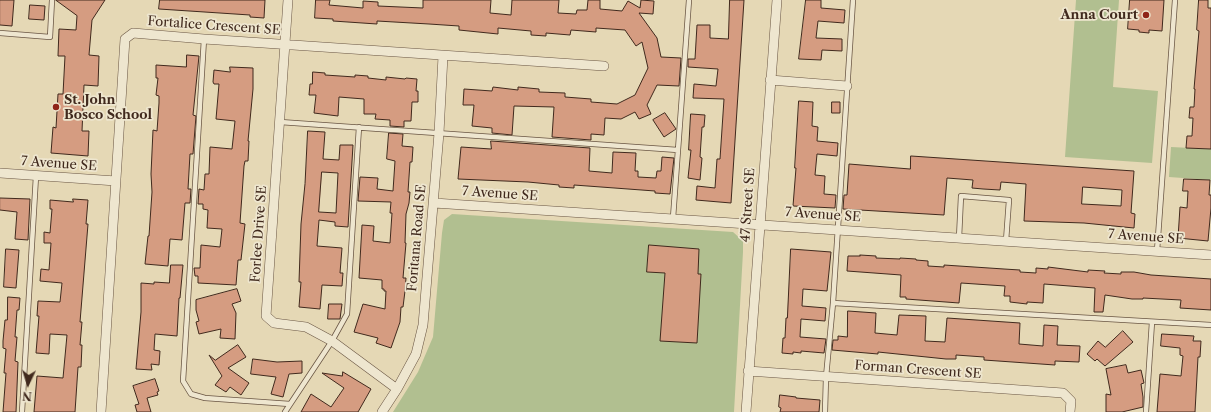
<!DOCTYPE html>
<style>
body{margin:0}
#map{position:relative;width:1211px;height:412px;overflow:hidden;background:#e5d8b5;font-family:"Libre Caslon Text",serif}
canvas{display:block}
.north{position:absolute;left:8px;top:364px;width:40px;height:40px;-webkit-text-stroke:3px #eee6cf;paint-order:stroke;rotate:184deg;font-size:11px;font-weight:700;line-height:16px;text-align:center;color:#40291d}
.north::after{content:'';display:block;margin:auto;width:14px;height:18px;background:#40291d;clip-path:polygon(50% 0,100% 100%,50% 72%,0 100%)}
</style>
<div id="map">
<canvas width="1211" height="412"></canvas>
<div class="north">N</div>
</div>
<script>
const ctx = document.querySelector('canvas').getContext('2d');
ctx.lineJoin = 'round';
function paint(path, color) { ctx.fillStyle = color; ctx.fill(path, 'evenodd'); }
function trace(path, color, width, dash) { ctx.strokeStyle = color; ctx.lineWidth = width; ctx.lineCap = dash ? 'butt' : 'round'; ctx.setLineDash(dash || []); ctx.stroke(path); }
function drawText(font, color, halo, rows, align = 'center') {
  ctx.font = font + ' "Libre Caslon Text",serif'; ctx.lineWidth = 3.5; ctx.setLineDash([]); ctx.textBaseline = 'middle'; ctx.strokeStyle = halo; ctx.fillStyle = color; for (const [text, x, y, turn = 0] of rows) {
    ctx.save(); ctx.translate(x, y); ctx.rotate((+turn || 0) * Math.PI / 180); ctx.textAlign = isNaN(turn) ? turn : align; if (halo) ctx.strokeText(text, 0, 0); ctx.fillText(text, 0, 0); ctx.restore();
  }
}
paint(new Path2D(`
 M1076,0H1119L1113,87L1158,91L1152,163L1065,157Z
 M1171,147L1211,149V180L1169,177Z
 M452,214L733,232L743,241V252L734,412H393L418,372L433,337L442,233L444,220Z`), '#b1bf90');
const building = new Path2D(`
 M0,0H14L12,26L0,25Z
 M56,0H105L92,20L89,55L99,56L98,86L84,85L82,131H89L88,156L51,153L53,127L56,128L58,94H63L65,56H58L59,29L76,30L77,16Z
 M160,0H265L264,18L250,17V15L159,9Z
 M316,0H330L329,5L363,8V1L378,2V6L423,8V0H491L490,13L511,15L512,0H559L558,13L576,14L577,10H587L588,0H600V9L622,11L628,1L640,8L641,0L654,1L653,14L639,13L657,38L661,57L681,58L679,86L657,85L647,105L651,114L639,119L635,112L621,119L605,118L604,135L591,134V140L552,137L554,107L514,106L512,135L492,133V128L472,126L474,105H463L464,89L492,91L493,87L518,90V87L539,89V92L565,93V97L591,99V102L617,104L635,95L648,68L642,42L636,46L625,30L596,28V32L571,30L570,35L546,33V36L531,35V31L498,28V34L459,30V26L429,24L377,21V24L333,21V19L315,18Z
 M730,0H744L731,203L696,200L697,186L715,188L717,159H720L724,99L693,98L694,84L716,86L718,69L688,67V59H695L697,25H710V38L728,39Z
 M806,0H821V8L845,10L844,23L818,21L816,38L842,39V51L822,50L821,60L799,59Z
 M1130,0H1164L1162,31L1149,30V33L1139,32V30L1128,29Z
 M1199,0H1208V8H1211V149L1186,148L1187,136H1192L1193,118H1189L1190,107H1194L1195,89H1194L1199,31L1197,30Z
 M30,5L45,6L44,20L29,19Z
 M187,55L199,56L193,115L196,116L193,154H190L188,189H191L190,203H185L182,240L170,239L168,266L145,264L148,236H149L152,192L151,174L153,130L157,131L159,103V96L156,95L158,78H156V65L186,67Z
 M230,67L253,68V89L248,141H249L248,161H245L244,166L240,223L245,224L241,260H238L236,285L198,283V276H195L194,268H200L201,245L220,247L222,229L207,228L208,210L203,209V204H198L199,189L204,190L205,174H209L210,147L232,149L235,121L216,119L219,84H214L213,82L214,70L230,72Z
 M313,72L325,73V75L355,77V75L368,76V78L386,80V77L405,79L406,78L417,79L416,91H418V102H412L411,121H404V127L390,126V120L375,119L376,114H364V99L339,97L338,116L314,113L316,95H309L310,84H312Z
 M799,101L813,102L812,126L818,127L817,141L838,143L837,156L817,154L815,175L825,176L824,194L836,195L835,208L793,206L796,168H795Z
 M832,102H840V113H832Z
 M665,113L676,129L664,137L653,120Z
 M691,114L705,115L704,127H702L700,157L702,158L700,180L688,178L691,150H689Z
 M308,131L325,132L323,159L339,160L340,145H353L348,227L335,226V222L319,220L317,246L342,248L340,273H343L342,286L322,285L320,309L299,307L301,282H299L301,224L305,184ZM322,172L338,173L336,213L319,212Z
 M389,133L403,134L402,146L413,147L412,162H410L408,192H410L409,203L406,214L405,243H406L403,278H406L405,291L403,307H401L400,322L391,348L376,343L378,338L354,332L363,304L385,309L386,291H384V289H382V280L359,278L362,225L374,226L373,241L390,243L392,213H390L391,202L358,201L360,177L378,178L377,189L393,191L395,161L387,159Z
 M491,141L590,148L589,171L612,173L613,152L636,153L635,171H638V177L656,178L657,171H661L662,157L674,158L670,194L655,193V191L574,185V188L559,187V185L528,182L458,179L461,147L491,149Z
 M911,156L1134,171L1131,213L1135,214L1134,228L1084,223L1024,221L1026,184L1001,182L1000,190L983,189L972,188L973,180L947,178L944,215L843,209L844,195H847L849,164L910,169ZM1083,187L1122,190L1121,206L1082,204Z
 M1184,179L1210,180L1209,195H1211V208L1208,241L1178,238L1180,207L1187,208L1188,191H1183Z
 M0,198L30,199L28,240L15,239L17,212L0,210Z
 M73,199L88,200L86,224H88L80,322H82L80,345H82L81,367H78L75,412H34L37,376L63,378L67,335L50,334L49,354L36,353L39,316H37L38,301L60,302L62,283L40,281L41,269L49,270L51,243H44V232L50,233L52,209H50V200L73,202Z
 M649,245L699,249L698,274H701L697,343L660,341L665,273L647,272Z
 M6,249L19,250L16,288L4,287Z
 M791,249L831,252L827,291L803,289L802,306L826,308L825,321L801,319L800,337L826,339L824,353L801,351V353L793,352V354L782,353L783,338H785L786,318H787Z
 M860,255L876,256V258L900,259V258L916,259V260L928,261V266L944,267V265L1004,269L1020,270V272L1036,273V268L1048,269V267L1088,272V270L1105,271L1104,273L1121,274V272H1134L1151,275L1211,279V310L1180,308L1181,300L1143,298V299H1132L1105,295L1103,312H1094L1095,288L1044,284L1043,303L1027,302V304L1010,302V296H1004L1005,286L961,283L959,303L906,299V297H900L901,275L847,271L848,256H860Z
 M171,265H183L180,298H179L177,336L155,334L154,350L160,351L159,365L151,364L152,370L136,369L141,312V283L154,284V282L169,283Z
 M237,289L241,301L232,304L236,313L235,339L220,338L221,329L199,334L196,322L199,321L196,310V300Z
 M8,297L20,298L19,310H17L15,337H17L15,361L18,362L16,412H3L6,373H4L6,349L3,348V341L5,320H7Z
 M329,304H342L340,319H328Z
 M848,311L876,313L875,333L897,335L899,315L926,316L925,341L945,342L947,318L1020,323L1019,344L1043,346L1044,325L1058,326L1057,345L1080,346L1079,362L1055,361V365L984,360V357L956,355V359H946L878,352V354L832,350L833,340H838V336L847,337Z
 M1123,331L1133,342L1105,366L1097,359L1095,361L1087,354L1098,341L1105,347Z
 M1162,334L1194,336L1193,341H1201L1200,357H1198L1195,412H1157L1160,374L1181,376L1183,356L1180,355V348L1161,346Z
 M238,345L246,357L228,368L249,383L241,395L230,387L226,392L215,385L222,376L209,355L215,360Z
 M253,359L277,362L302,361V373L289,374L283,397L271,394L276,377L251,374Z
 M1126,365L1128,373L1141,370L1144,383L1141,384L1143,397V407L1122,412H1106V394L1111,395L1106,369Z
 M343,372L371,389L358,412H301L311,394L331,407L344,388L322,373L342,376Z
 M155,379L159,391L157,392L158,395L147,398L151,412H137L135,405L139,404L133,386Z
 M780,395L796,397V398L820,400L819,412H780L781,408L779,407Z`);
paint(building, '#d59c81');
trace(building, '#40291d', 1);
const service = new Path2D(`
 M0,33L50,37L52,0
 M204,39L183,381L191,394L205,398L290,404
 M280,122L678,150
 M673,218L689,0
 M959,238L961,196L1009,200L1006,241
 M1157,251L1175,0
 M833,303L1211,325
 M22,412L36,176
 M285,412L332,341L347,314L359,127
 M825,412L826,377L833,303L853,0
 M1146,412L1152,322`);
const minor = new Path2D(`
 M288,0L266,316L274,323L306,327L332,341L397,389
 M770,80L847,86
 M0,173L116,181
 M434,203L1211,255
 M748,371L1063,393L1071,401L1070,412
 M101,412L125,39L133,33L204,39L604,66
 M382,412L397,389L416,354L423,325L439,133L443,56
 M746,412L777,0`);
trace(service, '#695543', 6);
trace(minor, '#695543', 10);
trace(service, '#eee6cf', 4.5);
trace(minor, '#eee6cf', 9);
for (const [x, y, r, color] of [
 [1146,15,4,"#8f2418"],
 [56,107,4,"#8f2418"]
]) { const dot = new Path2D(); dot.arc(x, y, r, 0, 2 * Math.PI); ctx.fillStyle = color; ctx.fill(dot); trace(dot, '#eee6cf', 1.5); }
drawText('bold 13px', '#40291d', '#eee6cf', [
 ["Anna Court",1138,15],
 ["St. John",64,100,"left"],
 ["Bosco School",64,115,"left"]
], 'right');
drawText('13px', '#40291d', '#eee6cf', [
 ["Fortalice Crescent SE",214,26,4],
 ["7 Avenue SE",59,164,4],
 ["7 Avenue SE",500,194,4],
 ["47 Street SE",748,205,-86],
 ["7 Avenue SE",823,215,4],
 ["Forlee Drive SE",259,234,-86],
 ["7 Avenue SE",1146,237,4],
 ["Foritana Road SE",417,238,-85],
 ["Forman Crescent SE",918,370,4]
]);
</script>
